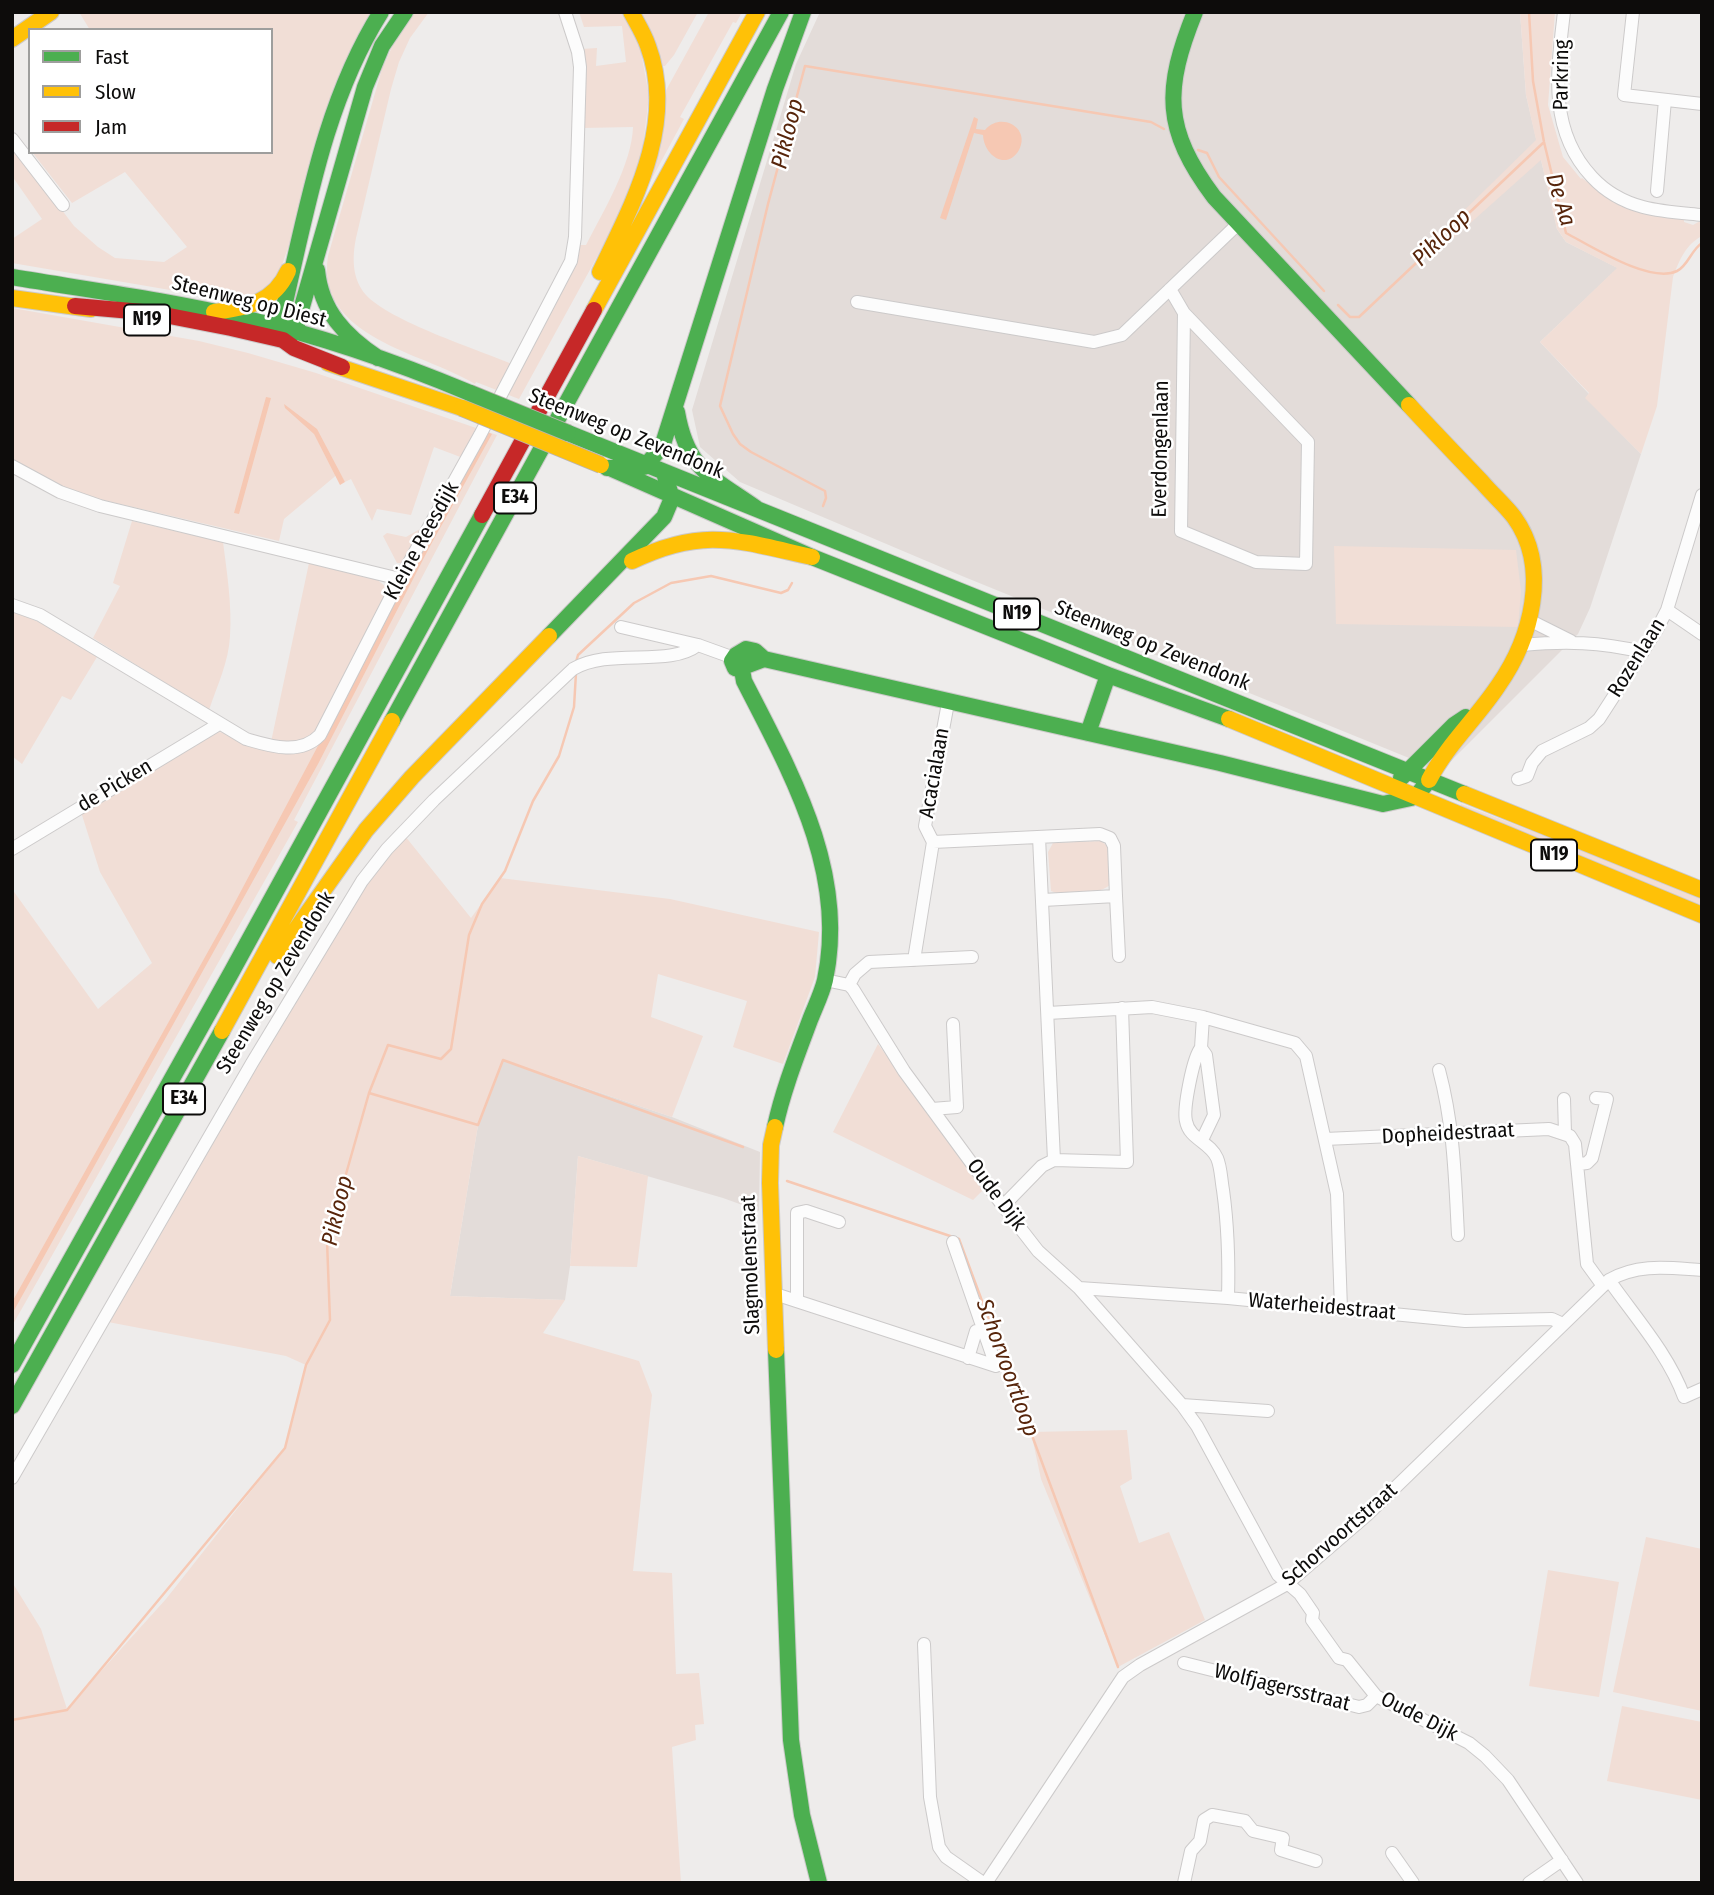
<!DOCTYPE html>
<style>
body{margin:0}
#map{position:relative;width:1714px;height:1895px;overflow:hidden;background:#eeeceb;font-family:"Fira Sans Condensed",sans-serif}
canvas{display:block}
.frame{position:absolute;inset:0;border:14px solid #0d0c0b;pointer-events:none}
.legend{position:absolute;left:28px;top:28px;width:245px;height:126px;box-sizing:border-box;background:#fff;border:2px solid #9e9e9d;margin:0;padding:9px 12px;list-style:none;font-size:21px;color:#0d0c0b}
.legend li{display:flex;align-items:center;gap:14px;height:35px}
.legend b{width:35px;border:2px solid #9e9e9d}
</style>
<div id="map">
<canvas width="1714" height="1895"></canvas>
<div class="frame"></div>
<ul class="legend">
<li><b style="height:9px;background:#4caf50"></b>Fast</li>
<li><b style="height:9px;background:#ffc107"></b>Slow</li>
<li><b style="height:9px;background:#c62828"></b>Jam</li>
</ul>
</div>
<script>
const ctx = document.querySelector('canvas').getContext('2d');
ctx.lineJoin = 'round';
function paint(path, color) { ctx.fillStyle = color; ctx.fill(path, 'evenodd'); }
function trace(path, color, width, dash) { ctx.strokeStyle = color; ctx.lineWidth = width; ctx.lineCap = dash ? 'butt' : 'round'; ctx.setLineDash(dash || []); ctx.stroke(path); }
function drawText(font, color, halo, rows, align = 'center') {
  ctx.font = font + ' "Fira Sans Condensed",sans-serif'; ctx.lineWidth = 5; ctx.setLineDash([]); ctx.textBaseline = 'middle'; ctx.strokeStyle = halo; ctx.fillStyle = color; for (const [text, x, y, turn = 0] of rows) {
    ctx.save(); ctx.translate(x, y); ctx.rotate((+turn || 0) * Math.PI / 180); ctx.textAlign = isNaN(turn) ? turn : align; if (halo) ctx.strokeText(text, 0, 0); ctx.fillText(text, 0, 0); ctx.restore();
  }
}
paint(new Path2D(`
 M820,12H1520L1526,95L1557,229L1566,242L1618,268L1540,342L1589,394L1586,398L1641,454L1590,608L1578,634L1441,771L962,576L740,482L700,447L692,410L796,64Z
 M503,1060L672,1117L760,1152L759,1211L723,1198L578,1156L570,1266L565,1300L450,1296L478,1125Z`), '#e3dcd9');
paint(new Path2D(`
 M79,12H370L282,265C266,297 244,301 211,297L12,263V239L42,219L12,176V144L74,226L98,247L115,258L164,262L187,247L125,172L72,203L32,152H271V30H90Z
 M414,12H429L410,38L399,62L391,89L356,238C352,258 352,279 366,295C390,321 476,349 512,364L499,391L476,382L475,384C423,352 315,338 328,256L382,69L393,45Z
 M579,12H622L639,41L649,96L642,154L614,226L519,399L506,394L579,245H586C603,212 632,164 633,127L582,128L581,49L597,48L596,66L626,62L622,26L584,27Z
 M641,12H698L674,55L665,66H663Z
 M709,12H742L736,23L733,22L680,117L684,119L649,184L664,94Z
 M1520,12H1555L1548,105L1563,157L1581,179L1582,178L1610,199L1684,219V222L1693,225L1702,220V236C1686,244 1679,261 1673,277L1657,406L1641,454L1585,398L1589,393L1540,342L1617,268L1566,242L1557,229L1541,160L1447,244L1439,235L1536,140L1526,95Z
 M12,308L199,341L248,353L316,373L479,429L463,458L434,447L411,515L377,509L372,521L351,479L345,482L339,473L284,519L279,541L77,494L57,487L12,460Z
 M485,431L497,435L294,820L298,822L12,1326V889L98,1009L152,963L100,872L81,812L218,732C251,735 291,766 322,743Z
 M427,517L404,563H397L383,536L387,533L406,537L420,529Z
 M132,521L223,542C227,573 232,605 230,636C229,661 217,686 209,710L93,638L120,586L113,583Z
 M1334,546L1516,550L1521,591L1518,627L1336,624Z
 M309,563L374,577L386,587L387,595L320,729L308,741L271,742Z
 M12,611L51,627L97,657L71,700L62,696L22,764L12,756Z
 M1461,804L1702,896V907L1460,809Z
 M405,836L471,918L500,878L670,899L819,932L815,977L783,1064L733,1047L747,1001L658,974L651,1017L703,1036L672,1117L503,1060L478,1125L450,1296L565,1300L543,1333L639,1361L652,1395L633,1571L672,1573L676,1674L699,1673L704,1724L695,1725L696,1740L672,1747L681,1883H12V1582L41,1629L67,1709L166,1599L285,1448L306,1365L286,1356L108,1322L170,1210L356,899Z
 M1101,841L1109,847L1110,885C1097,895 1067,898 1051,891L1048,852L1053,843Z
 M878,1044L984,1189L973,1200L833,1132Z
 M578,1156L648,1176L637,1267L570,1266Z
 M1127,1430L1132,1479L1120,1486L1139,1543L1169,1532L1205,1620L1118,1667L1041,1479L1031,1432Z
 M1646,1537L1702,1549V1711L1613,1692Z
 M1548,1570L1619,1582L1599,1697L1529,1686Z
 M1622,1706L1702,1722V1800L1607,1781Z`), '#f1ded6');
paint(new Path2D(`
 M974,117L978,119L976,129L985,130C1001,111 1031,128 1019,150C1007,171 984,156 983,135L974,133L946,220L940,218Z
 M266,397L271,398L239,514L234,513Z
 M284,404L317,429L345,482L340,485L314,434L285,408Z
 M485,431L492,434L429,548L318,764L12,1314V1302L224,923Z`), '#f6c8b3');
trace(new Path2D(`
 M1529,12L1533,81L1544,142L1566,233C1591,246 1650,284 1677,271C1688,266 1691,250 1702,243
 M1198,150L1207,153L1219,177L1324,291
 M1338,305L1350,317H1359L1543,143
 M823,506L826,498L825,491L751,452L740,444L733,434L720,406L768,204L805,66L1151,122L1164,129
 M576,662L578,655L634,603L671,583L711,576L781,593L788,590L792,583
 M369,1093L478,1125L503,1060L743,1147
 M787,1181L959,1239L1118,1667
 M12,1720L67,1710L285,1448L306,1365L330,1320L327,1241L369,1093L388,1045L441,1059L451,1049L469,935L482,904L505,871L533,801L559,756L574,707L576,673`), '#f6c8b3', 2.5);
const street = new Path2D(`
 M1564,12C1557,71 1548,130 1592,177C1605,191 1624,202 1643,207C1662,212 1682,213 1702,215
 M1633,12L1624,95L1702,104
 M12,139L63,205
 M1657,191L1665,100
 M1170,289L1184,313L1308,442L1306,564L1256,562L1181,531L1184,313
 M857,302L1094,342L1122,335L1238,224
 M12,466L60,492L100,506L400,579
 M12,605L40,615L246,739C270,746 300,756 320,735L400,579L480,435L571,261L575,237L580,67L578,52L565,12
 M1667,610L1702,634
 M1529,620L1571,641
 M621,627L698,645L734,658
 M1522,645C1567,641 1599,642 1643,652
 M1518,779L1527,776L1532,763L1542,751L1589,728L1599,719L1656,631L1667,610L1702,495
 M1039,837L1054,1160
 M933,842L925,826L948,703
 M12,849L219,724
 M1116,896L1119,956
 M914,960L933,842L1100,834L1110,838L1114,846L1116,896L1043,900
 M825,980L849,985L853,989L904,1071L1003,1206L1038,1251L1079,1288L1182,1405L1197,1426L1278,1575L1300,1594L1313,1613L1312,1620L1339,1658L1347,1660L1376,1696L1469,1743L1485,1756L1508,1780L1577,1883
 M849,985L855,974L869,962L972,957
 M1048,1013L1152,1007L1203,1017L1295,1043L1306,1056L1337,1194L1341,1309
 M1203,1017L1201,1048C1193,1057 1183,1109 1186,1121C1189,1139 1210,1142 1217,1158C1221,1167 1221,1179 1223,1190C1228,1226 1229,1262 1228,1298
 M1201,1048L1206,1055L1214,1115L1202,1140
 M1439,1070C1454,1126 1455,1178 1458,1235
 M1564,1099L1565,1133
 M932,1109L957,1107L953,1024
 M1325,1139L1549,1129L1570,1136L1575,1144L1587,1264L1603,1286
 M1579,1164L1587,1163L1592,1158L1607,1099L1596,1098
 M1003,1206L1042,1166L1054,1160L1127,1162L1122,1008
 M1609,1280C1635,1317 1669,1355 1684,1397L1702,1389
 M1079,1288L1228,1298L1465,1321L1552,1319L1563,1324
 M772,1293L996,1366L953,1242
 M797,1301V1213L806,1211L839,1222
 M968,1358L976,1331
 M1182,1405L1268,1411
 M12,1478L252,1063L362,881L387,849L434,800L573,669C610,647 668,668 698,645
 M924,1644L930,1797L939,1847L946,1857L983,1883
 M1184,1663L1359,1707L1367,1705L1376,1696
 M1392,1853L1413,1883
 M986,1883L1123,1677L1140,1665L1287,1584L1367,1515L1609,1280C1639,1263 1669,1268 1702,1270
 M1184,1883L1191,1851L1200,1841L1204,1820L1212,1815L1245,1821L1253,1831L1283,1838L1281,1850L1316,1861
 M1529,1883L1562,1860`);
const fast = new Path2D(`
 M1195,12C1164,89 1163,129 1214,197L1409,405
 M317,270C321,311 345,336 378,358
 M12,277C89,290 167,300 243,318C321,336 396,362 470,393
 M283,340L290,337L297,324L365,87L382,46L405,12
 M283,340L281,331L283,311C307,209 325,101 381,12
 M677,412C687,470 712,477 756,508
 M568,433L1464,794
 M607,468L644,467L662,447L775,89L803,12
 M612,469L812,557L1108,675L1229,719
 M549,636L664,517L672,498L664,473
 M748,665L764,659L1220,763L1383,804L1411,798L1419,793L1429,780
 M742,670L744,681C791,773 848,872 825,980C822,993 815,1007 810,1020C797,1055 783,1090 775,1127
 M742,670L735,668L732,661L736,655L746,649L755,651L764,659
 M392,721L781,12
 M1088,733L1108,675
 M1401,778L1454,725L1466,717
 M776,1350L791,1740L802,1815L819,1883
 M12,1365L231,973L482,515
 M12,1406L222,1031`);
const slow = new Path2D(`
 M12,39L51,12
 M600,272C633,203 677,124 648,46C644,34 637,23 631,12
 M12,298L91,309
 M594,310L757,12
 M214,312C246,308 274,303 288,271
 M328,363L462,408
 M1409,405C1433,431 1457,456 1482,482C1492,494 1505,505 1514,517C1551,568 1531,639 1498,686C1476,719 1447,745 1429,780
 M632,561C704,526 739,541 812,557
 M1229,719L1702,915
 M1464,794L1702,890
 M277,956L366,830L412,777L549,636
 M222,1031L392,721
 M775,1127L771,1145L770,1183L776,1350`);
const jam = new Path2D(`
 M75,306L154,313L231,328L283,340L294,348L342,367
 M482,515L594,310`);
trace(street, '#cccaca', 14);
trace(fast, '#cccaca', 18);
trace(slow, '#cccaca', 18);
trace(jam, '#cccaca', 18);
trace(street, '#fcfcfc', 12);
trace(fast, '#4caf50', 16);
trace(slow, '#ffc107', 16);
trace(jam, '#c62828', 16);
const fastBridge = new Path2D(`
 M470,393L568,433`);
const slowBridge = new Path2D(`
 M462,408L601,465`);
trace(fastBridge, '#bbb4b0', 18, []);
trace(slowBridge, '#bbb4b0', 18, []);
trace(fastBridge, '#4caf50', 16);
trace(slowBridge, '#ffc107', 16);
for (const [x, y, w] of [
 [147,320,46],
 [515,498,42],
 [1017,614,46],
 [1554,855,46],
 [184,1099,42]
]) { const box = new Path2D(); box.roundRect(x - w / 2, y - 15.5, w, 31, 5); ctx.fillStyle = '#fff'; ctx.fill(box); trace(box, '#0d0c0b', 2); }
drawText('bold 19px', '#0d0c0b', null, [
 ["N19",147,320],
 ["E34",515,498],
 ["N19",1017,614],
 ["N19",1554,855],
 ["E34",184,1099]
]);
drawText('21px', '#0d0c0b', '#fff', [
 ["Parkring",1562,75,-89],
 ["Steenweg op Diest",249,302,14],
 ["Steenweg op Zevendonk",626,434,22],
 ["Everdongenlaan",1161,449,-89],
 ["Kleine Reesdijk",422,541,-61],
 ["Steenweg op Zevendonk",1152,646,22],
 ["Rozenlaan",1637,658,-58],
 ["Acacialaan",935,773,-80],
 ["de Picken",115,786,-31],
 ["Steenweg op Zevendonk",276,983,-59],
 ["Dopheidestraat",1448,1134,-3],
 ["Oude Dijk",996,1195,53],
 ["Slagmolenstraat",751,1265,-92],
 ["Waterheidestraat",1322,1307,5],
 ["Schorvoortstraat",1340,1535,-41],
 ["Wolfjagersstraat",1282,1688,14],
 ["Oude Dijk",1419,1717,27]
]);
drawText('italic 23px', '#57250b', '#fff', [
 ["Pikloop",788,134,-76],
 ["De Aa",1560,200,73],
 ["Pikloop",1442,238,-44],
 ["Pikloop",338,1211,-77],
 ["Schorvoortloop",1007,1368,70]
]);
</script>
